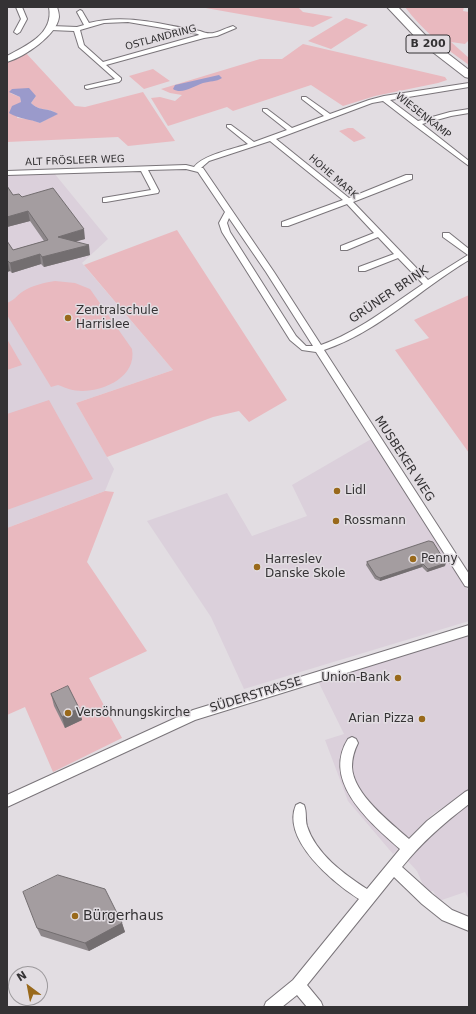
<!DOCTYPE html>
<meta charset="utf-8">
<style>
body{margin:0}
#map{position:relative;width:476px;height:1014px;overflow:hidden;background:#e2dde2;font-family:"DejaVu Sans",sans-serif}
canvas{display:block}
.frame{position:absolute;inset:0;border:8px solid #343234;pointer-events:none}
.north{position:absolute;left:8px;top:966px;width:40px;height:40px;box-sizing:border-box;background:#e2dde2;border:1px solid #9c999c;border-radius:50%;rotate:328deg;font-size:11px;font-weight:700;line-height:16px;text-align:center;color:#343234}
.north::after{content:'';display:block;margin:auto;width:14px;height:18px;background:#99691b;clip-path:polygon(50% 0,100% 100%,50% 72%,0 100%)}
</style>
<div id="map">
<canvas width="476" height="1014"></canvas>
<div class="frame"></div>
<div class="north">N</div>
</div>
<script>
const ctx = document.querySelector('canvas').getContext('2d');
ctx.lineJoin = 'round';
function paint(path, color) { ctx.fillStyle = color; ctx.fill(path, 'evenodd'); }
function trace(path, color, width, dash) { ctx.strokeStyle = color; ctx.lineWidth = width; ctx.lineCap = dash ? 'butt' : 'round'; ctx.setLineDash(dash || []); ctx.stroke(path); }
function drawText(font, color, halo, rows, align = 'center') {
  ctx.font = font + ' "DejaVu Sans",sans-serif'; ctx.lineWidth = 3; ctx.setLineDash([]); ctx.textBaseline = 'middle'; ctx.strokeStyle = halo; ctx.fillStyle = color; for (const [text, x, y, turn = 0] of rows) {
    ctx.save(); ctx.translate(x, y); ctx.rotate((+turn || 0) * Math.PI / 180); ctx.textAlign = isNaN(turn) ? turn : align; if (halo) ctx.strokeText(text, 0, 0); ctx.fillText(text, 0, 0); ctx.restore();
  }
}
paint(new Path2D(`
 M54,173L108,239L82,263L173,370L76,403L114,469L105,491L7,528V175Z
 M373,438L469,592V621L244,689L211,617L147,521L227,493L252,536L307,516L292,485Z
 M469,635V791L434,813L393,854L348,801L325,740L344,734L318,681Z
 M469,805V900L465,892L439,901L433,891L426,892L417,871L406,859L444,821Z`), '#dbd0db');
paint(new Path2D(`
 M200,7H298L303,12L333,17L313,27Z
 M405,7H464L463,11L469,12V40L465,44L451,42L469,58V65C446,49 422,30 405,7Z
 M346,18L368,25L331,49L308,41Z
 M303,44L445,77L447,80L438,83L375,96L343,106L311,85L233,111L227,107L168,126L151,98L160,97L175,101L182,95L170,93L161,89L260,59H282Z
 M25,52L75,106L85,107L143,92L175,141L128,146L118,137L7,142V61ZM10,93L36,96L31,103C41,113 48,106 57,114L40,123L29,119L17,118L21,102L20,97Z
 M153,69L170,81L144,89L129,76Z
 M348,128H353L366,138L354,142L339,131Z
 M177,230L287,400L249,422L239,411L213,417L107,457L76,403L173,370L84,265Z
 M55,281L75,283L90,289L132,349C137,376 105,391 82,391C73,391 66,388 58,385L51,387L7,315V303C15,300 16,296 22,292C33,285 43,283 55,281Z
 M469,295V453L395,350L429,338L414,320Z
 M7,339L22,365L7,370Z
 M49,400L93,479L7,510V414Z
 M105,491L114,492L87,562L147,651L89,678L122,738L53,772L25,707L7,715V528Z`), '#e9b9bf');
paint(new Path2D(`
 M219,75L222,78C216,82 210,81 203,83C194,86 182,95 173,89L175,85Z
 M29,88L36,96L31,103C40,112 48,107 58,114L40,123C30,119 19,119 9,113L12,106L21,102L20,97L9,92L12,89Z`), '#9a9acb');
const street = new Path2D(`
 M16,7H22L27,19L20,32L17,34L14,32L21,19Z
 M80,10L82,11L89,23C126,13 164,25 200,31C213,37 220,30 233,26L236,28L217,36L204,38L106,65L121,78V80L119,82L87,89L85,88V86L115,79L79,47L74,31L51,30L48,28L51,26L77,27L84,25L77,12ZM128,22L198,34L199,35L103,62L84,45L80,30L104,23Z
 M469,83V87L390,100L418,121L450,112L469,109V113L451,116L422,124L469,161V166L414,125L383,101L372,103L276,139L349,198L406,175H412V179L353,202L428,280L468,255L443,237V233H449L469,249V260C420,289 378,332 324,350L469,574V587L465,586L316,352L302,350L290,340L222,232L219,223L225,212L198,172L186,169L148,170L159,191L158,193L106,202H103V198L151,190L141,171L7,175V171L186,165L194,167C203,155 233,149 248,144L227,127V125H231L254,142L287,130L263,111V109H267L292,128L324,116L302,99V97H306L330,114L369,100L384,96ZM270,141L343,200L282,222V226H288L347,204L374,233L341,246V250H347L378,237L394,254L359,267V271H365L398,258L423,284C390,306 358,332 321,345L274,272L203,168H201L209,161ZM229,218L266,272L313,346H306L296,336L230,232L227,223Z
 M469,625V635L195,720L7,807V795L193,710Z
 M352,737L356,739L358,743C354,751 352,758 352,767C353,794 390,822 409,839L427,821L465,792L469,790V804C444,823 422,842 402,867L432,894L452,910L469,917V931L442,920L422,904L394,877L307,985L321,1002L323,1007H307L297,995L282,1007H264L266,1002L293,980L359,899C334,883 281,840 296,805L300,803L304,805C307,812 305,819 307,826C316,854 344,874 367,889L400,849C371,823 321,782 348,739Z`);
const secondary = new Path2D(`
 M49,7H57C58,10 59,14 59,17C57,35 24,57 7,62V56C27,45 54,34 49,7Z`);
const highway = new Path2D(`
 M387,7H398L429,39L469,70V78L465,77L421,43Z`);
trace(street, '#7a757a', 2);
trace(secondary, '#7a757a', 2);
trace(highway, '#7a757a', 2);
paint(street, '#fff');
paint(secondary, '#fff');
paint(highway, '#fff');
paint(new Path2D(`
 M7,186L13,195L85,239L76,241L90,255L44,267L41,264L12,273L10,271L7,272V241L13,250L44,241L30,221L7,227Z
 M429,541L445,566L427,572L422,567L380,581L375,579L366,565L367,562Z
 M51,694L79,708L82,720L65,728L54,706Z
 M122,923L125,932L89,951L41,936L37,928Z`), '#8d878a');
paint(new Path2D(`
 M28,211L30,221L7,227V217Z
 M84,229L85,239L60,246L58,237Z
 M89,245L90,255L44,267L42,257Z
 M40,254L41,264L12,273L10,263Z
 M8,261L10,271L7,272V262Z
 M446,563L445,566L427,572L428,569Z
 M423,564L422,567L380,581V578Z
 M79,708L82,720L65,728L62,717Z
 M122,923L125,932L89,951L85,943Z`), '#736e70');
const building = new Path2D(`
 M7,186L13,195L19,194L22,197L53,188L84,229L58,237L89,245L42,257L40,254L10,263L8,261L7,262V241L13,250L48,240L28,211L7,217Z
 M429,541L433,542L446,563L428,569L423,564L380,578L376,576L367,562Z
 M68,686L79,708L62,717L51,694Z
 M58,875L105,889L122,923L85,943L37,928L23,892Z`);
paint(building, '#a49da0');
trace(building, '#736e70', 1);
for (const [x, y, r, color] of [
 [68,318,4,"#99691b"],
 [337,491,4,"#99691b"],
 [336,521,4,"#99691b"],
 [413,559,4,"#99691b"],
 [257,567,4,"#99691b"],
 [398,678,4,"#99691b"],
 [68,713,4,"#99691b"],
 [422,719,4,"#99691b"],
 [75,916,4,"#99691b"]
]) { const dot = new Path2D(); dot.arc(x, y, r, 0, 2 * Math.PI); ctx.fillStyle = color; ctx.fill(dot); trace(dot, '#e2dde2', 1.5); }
drawText('10px', '#343234', '#e2dde2', [
 ["OSTLANDRING",161,38,-15],
 ["WIESENKAMP",423,116,38],
 ["ALT FRÖSLEER WEG",75,161,-2],
 ["HOHE MARK",333,177,41]
]);
for (const [x, y, w] of [
 [428,44,44]
]) { const box = new Path2D(); box.roundRect(x - w / 2, y - 9, w, 18, 3); ctx.fillStyle = '#e2dde2'; ctx.fill(box); trace(box, '#343234', 1); }
drawText('bold 11px', '#343234', null, [
 ["B 200",428,44]
]);
drawText('12px', '#343234', '#e2dde2', [
 ["GRÜNER BRINK",389,295,-34],
 ["MUSBEKER WEG",404,459,57],
 ["SÜDERSTRASSE",256,695,-17]
]);
drawText('12px', '#343234', '#e2dde2', [
 ["Zentralschule",76,311],
 ["Harrislee",76,325],
 ["Lidl",345,491],
 ["Rossmann",344,521],
 ["Penny",421,559],
 ["Harreslev",265,560],
 ["Danske Skole",265,574],
 ["Union-Bank",390,678,"right"],
 ["Versöhnungskirche",76,713],
 ["Arian Pizza",414,719,"right"]
], 'left');
drawText('14px', '#343234', '#e2dde2', [
 ["Bürgerhaus",83,916]
], 'left');
</script>
